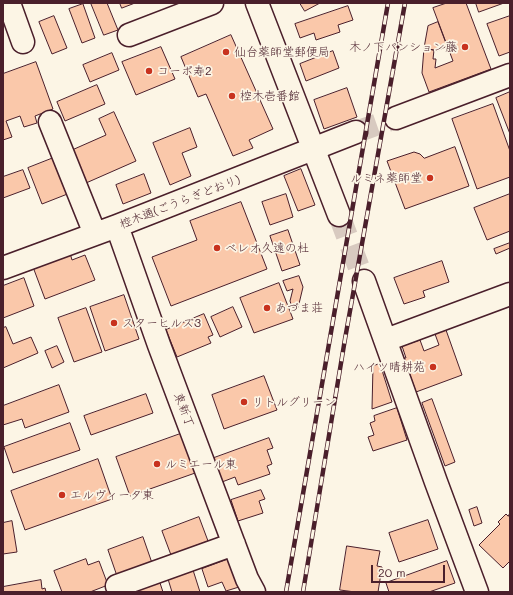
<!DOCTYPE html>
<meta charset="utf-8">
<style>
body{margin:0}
#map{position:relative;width:513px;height:595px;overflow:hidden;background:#fcf5e5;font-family:Mali,sans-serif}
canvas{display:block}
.frame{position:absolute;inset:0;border:4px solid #4a1f2b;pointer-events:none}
.scale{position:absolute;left:371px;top:565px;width:74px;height:18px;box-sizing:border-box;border:2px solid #4a1f2b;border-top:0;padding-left:5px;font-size:12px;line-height:14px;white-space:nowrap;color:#4a1f2b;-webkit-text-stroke:3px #fcf5e5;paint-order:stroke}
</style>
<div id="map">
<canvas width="513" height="595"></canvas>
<div class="frame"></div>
<div class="scale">20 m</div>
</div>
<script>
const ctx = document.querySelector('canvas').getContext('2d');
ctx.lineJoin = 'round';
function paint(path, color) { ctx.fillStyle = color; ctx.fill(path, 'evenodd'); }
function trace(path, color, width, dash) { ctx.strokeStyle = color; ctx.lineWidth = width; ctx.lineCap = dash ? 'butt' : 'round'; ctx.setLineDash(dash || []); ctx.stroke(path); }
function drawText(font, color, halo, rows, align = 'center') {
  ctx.font = font + ' Mali,"Klee One",sans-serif'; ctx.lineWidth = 3.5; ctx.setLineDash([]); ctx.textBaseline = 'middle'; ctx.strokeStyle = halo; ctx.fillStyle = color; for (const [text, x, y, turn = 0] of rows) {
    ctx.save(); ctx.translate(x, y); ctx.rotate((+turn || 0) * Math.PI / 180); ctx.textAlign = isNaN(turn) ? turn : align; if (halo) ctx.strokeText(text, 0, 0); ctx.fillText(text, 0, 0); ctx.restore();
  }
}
const building = new Path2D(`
 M91,3H107L118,30L104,35Z
 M120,3H135L122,8Z
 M300,3H320L305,11Z
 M447,3H466L491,69L429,92L422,73L424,48L434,50L433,59H436L435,68L453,61L433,8Z
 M476,3H504L479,12Z
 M83,4L95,38L82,43L69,9Z
 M348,6L353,20L338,25L340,32L316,40L314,33L300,38L295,24Z
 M54,16L67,48L52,54L39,22Z
 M510,16V52L499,56L487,24Z
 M438,22L447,46L437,51L424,48L428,26Z
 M231,35L273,129L249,140L253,148L233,156L206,94L198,97L181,57Z
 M161,47L175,79L136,95L122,62Z
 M333,51L339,68L306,81L300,64Z
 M112,53L119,70L90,82L83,65Z
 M36,62L53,109L35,116L37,123L24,127L20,116L6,121L12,137L3,140V74Z
 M97,85L105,104L65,121L57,102Z
 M347,88L357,117L324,129L314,100Z
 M510,92V134L496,98Z
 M493,104L510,151V177L477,189L452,119Z
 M114,112L136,161L86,183L72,150L106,135L99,119Z
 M190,128L197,147L182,153L191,176L170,185L153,143Z
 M455,147L469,186L405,209L387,161L414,152L420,154L424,158Z
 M56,157L70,193L42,204L28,168Z
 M301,169L315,205L298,211L284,176Z
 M23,170L30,188L3,198V177Z
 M144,174L151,193L123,204L116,185Z
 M286,194L293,217L270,225L262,202Z
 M510,194V231L487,240L474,208Z
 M241,202L267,269L171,306L152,257L197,240L190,221Z
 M288,230L300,265L282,271L270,236Z
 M510,243V248L496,254L494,249Z
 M70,253L72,260L85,255L95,280L45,299L33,267Z
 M442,261L449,282L423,291L425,297L404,304L394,278Z
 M299,276L303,287L298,308L292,307L290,301L293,289L287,291L283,281Z
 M24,278L34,306L3,318V286Z
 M279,283L293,319L254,333L240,298Z
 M124,295L139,339L105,351L90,307Z
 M233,307L242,327L220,337L211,317Z
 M86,308L102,352L74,362L58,318Z
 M204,314L213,335L208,337L211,343L177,357L166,330Z
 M6,327L13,344L31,337L38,353L3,368V328Z
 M446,330L462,375L416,392L404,358H406L402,346L420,340L424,351L439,345L435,334Z
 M57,346L64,362L52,368L45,351Z
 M380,364L392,402L372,409L373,366Z
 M264,376L277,410L224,429L212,395Z
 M59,385L69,412L25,428L22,419L3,425V406Z
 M146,394L153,413L91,435L84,416Z
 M432,399L455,462L445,466L422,403Z
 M397,408L407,440L373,451L368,437L374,435L370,423L375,421L374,416Z
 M70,423L80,450L13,473L4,447Z
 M183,433L198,472L130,496L116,457Z
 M269,438L273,448L267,450L272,464L267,466L270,474L238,485L235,477L222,482L214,458Z
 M98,459L112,499L25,530L11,491Z
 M261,490L265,499L259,501L263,513L238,521L231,500Z
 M477,507L482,523L474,526L469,510Z
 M510,513V561L503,568L479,545L500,524L498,522L506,514L508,516Z
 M199,517L208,541L171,555L162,531Z
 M428,520L438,549L399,562L389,533Z
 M12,521L17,552L3,554V523Z
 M143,537L152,563L117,576L108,550Z
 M347,546L380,551L377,566L382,567L378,592H355L340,590Z
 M86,559L88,565L99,561L108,585L90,592H62L54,571Z
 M229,559L239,587L226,591L222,582L208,587L202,569Z
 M447,561L455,583L429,592H389L386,583Z
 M193,570L200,592H172L168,579Z
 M41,580L42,589L45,588L46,592H3V587Z
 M160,583L163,592H133Z`);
paint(building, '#fac8aa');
trace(building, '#4a1f2b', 1);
trace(new Path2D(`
 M356,132L396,118
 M339,215L364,281`), '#d8cac0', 22, [22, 11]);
const minor = new Path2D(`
 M9,3L23,42
 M257,3L339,215
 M129,35L212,3
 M396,118L510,75
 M50,122L95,234
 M117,226L159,345L247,579L254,592
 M3,268L117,226L356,132
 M364,281L436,482L477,592
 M386,340L510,294
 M117,586L234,544`);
trace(minor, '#4a1f2b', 25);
trace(minor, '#fcf5e5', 22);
const rail = new Path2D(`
 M286,592L388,3
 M303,592L345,339L405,3`);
trace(rail, '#4a1f2b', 4.5);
trace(rail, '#fcf5e5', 3, [9]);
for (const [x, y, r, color] of [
 [465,47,4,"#c8321e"],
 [226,52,4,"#c8321e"],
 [149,71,4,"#c8321e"],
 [232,96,4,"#c8321e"],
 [430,178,4,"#c8321e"],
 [217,248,4,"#c8321e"],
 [267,308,4,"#c8321e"],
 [114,323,4,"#c8321e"],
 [433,367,4,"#c8321e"],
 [244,402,4,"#c8321e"],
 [157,464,4,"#c8321e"],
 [62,495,4,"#c8321e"]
]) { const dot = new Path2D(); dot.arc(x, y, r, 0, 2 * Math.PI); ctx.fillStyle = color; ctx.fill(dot); trace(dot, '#fcf5e5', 1.5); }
drawText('12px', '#4a1f2b', '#fcf5e5', [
 ["木ノ下パンション藤",457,47,"right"],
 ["仙台薬師堂郵便局",234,52],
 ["コーポ寿2",157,71],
 ["椌木壱番館",240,96],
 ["ルミネ薬師堂",422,178,"right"],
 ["ベレオ久遠の杜",225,248],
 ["あづま荘",275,308],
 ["スターヒルズ3",122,323],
 ["ハイツ晴耕苑",425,367,"right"],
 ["リトルグリーン",252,402],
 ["ルミエール東",165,464],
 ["エルヴィータ東",70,495]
], 'left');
drawText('12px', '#4a1f2b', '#fcf5e5', [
 ["椌木通(ごうらぎどおり)",180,202,-21],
 ["東新丁",184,410,69]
]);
</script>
